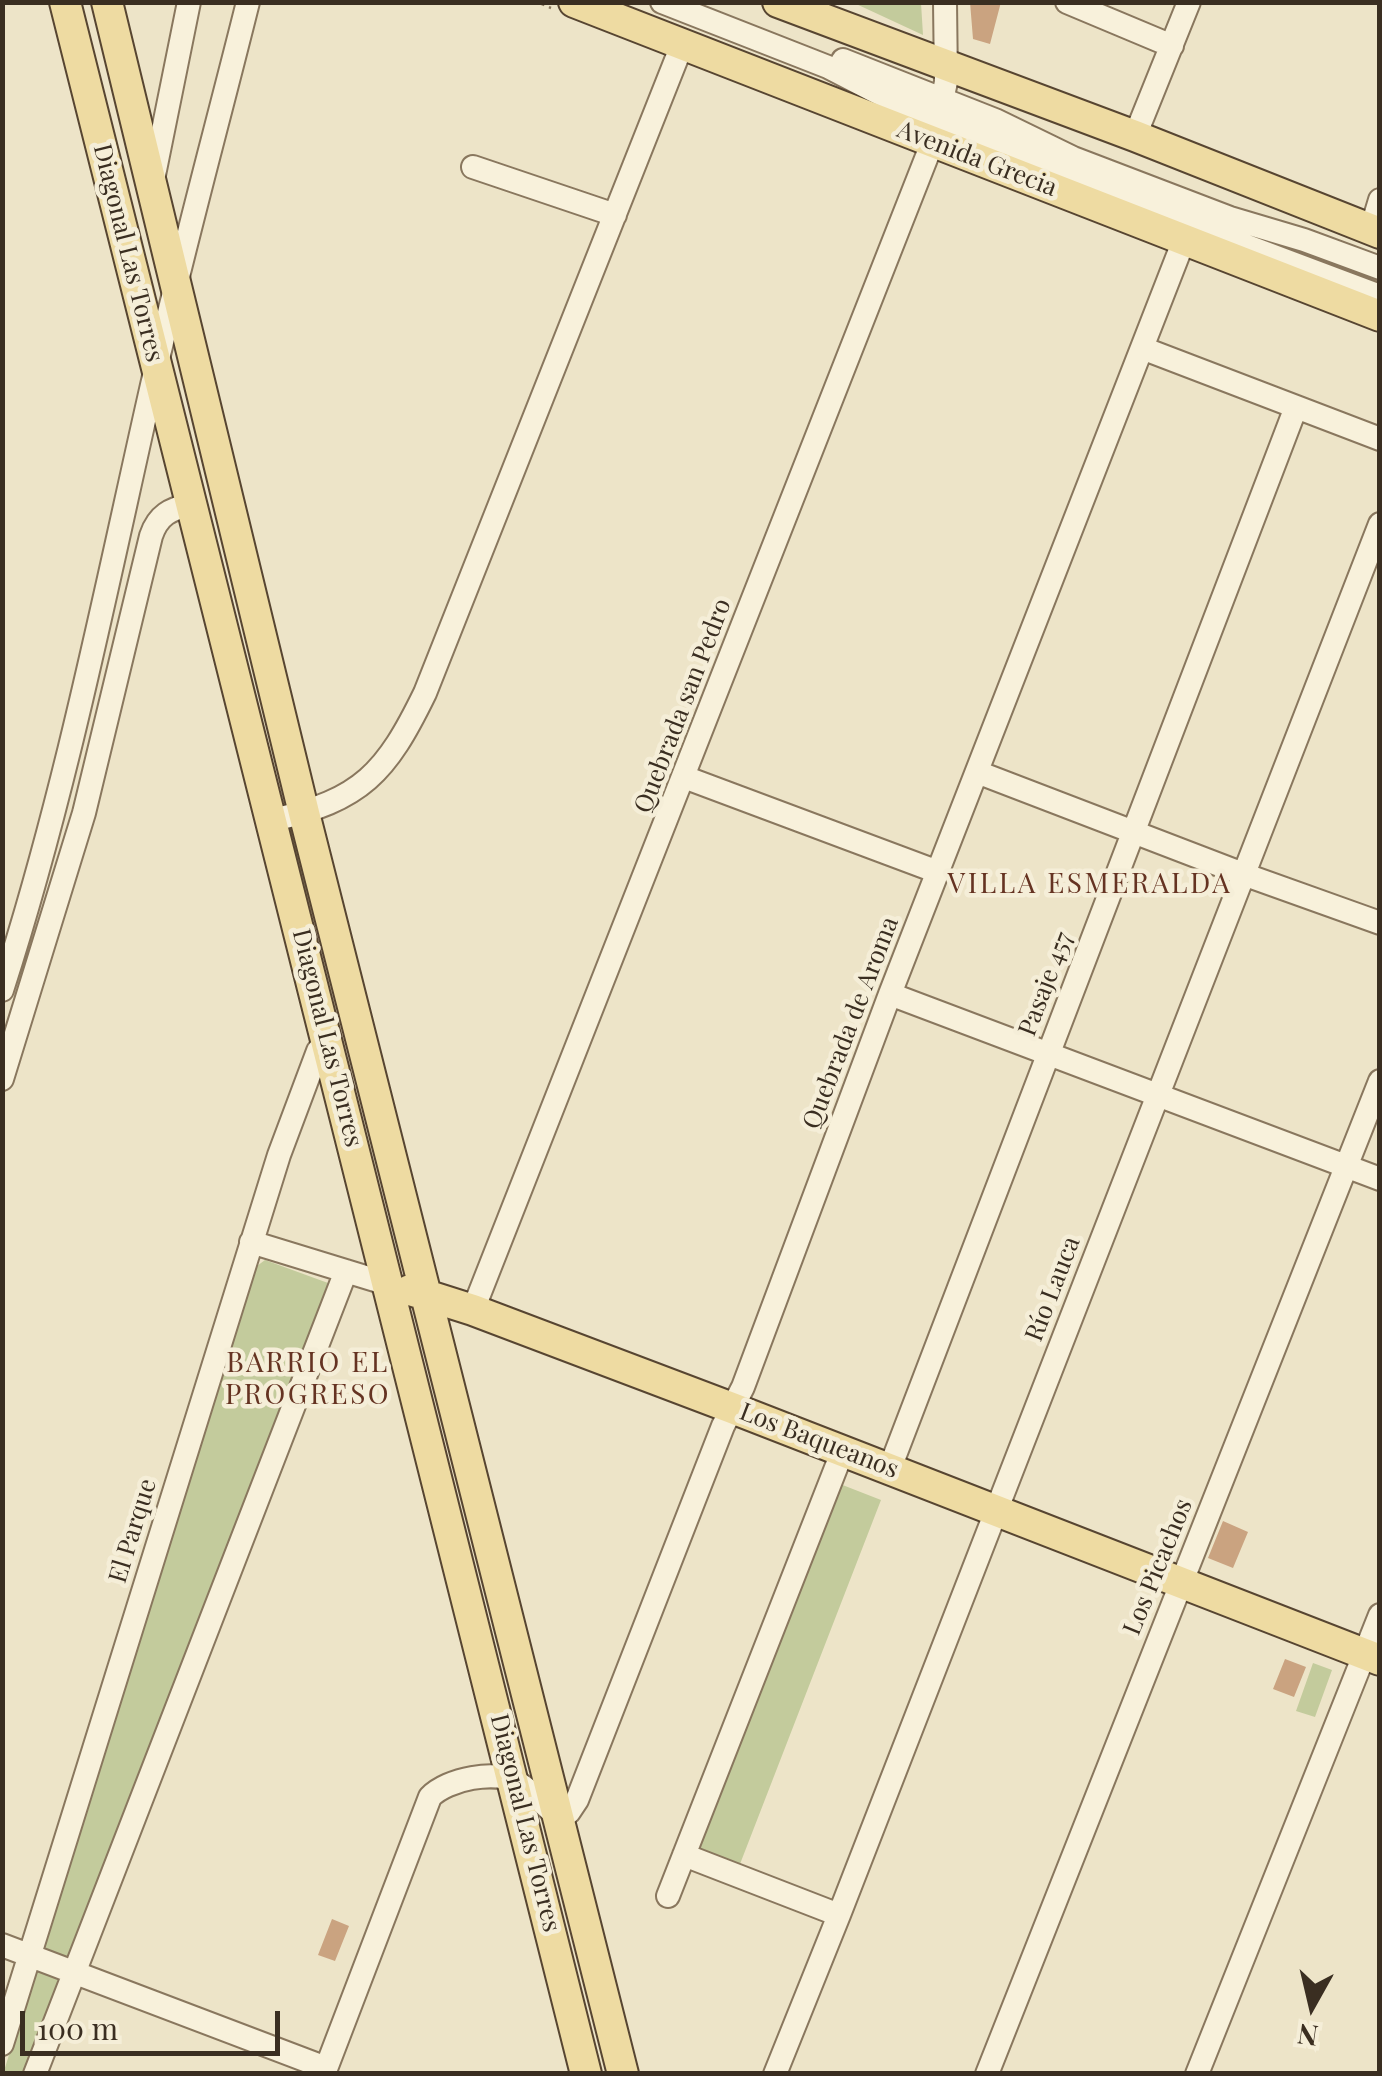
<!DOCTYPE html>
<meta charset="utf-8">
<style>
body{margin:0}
#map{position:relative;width:1382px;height:2076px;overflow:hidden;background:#ede4c8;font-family:"Playfair Display",serif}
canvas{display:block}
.frame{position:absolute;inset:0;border:5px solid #3a2e21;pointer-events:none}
.north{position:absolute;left:1262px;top:1956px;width:100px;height:100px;-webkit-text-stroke:8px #f5eed8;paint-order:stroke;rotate:188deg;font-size:28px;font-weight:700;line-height:40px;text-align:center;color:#3a2e21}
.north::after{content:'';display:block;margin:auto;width:35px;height:45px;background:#3a2e21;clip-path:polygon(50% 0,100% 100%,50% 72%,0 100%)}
.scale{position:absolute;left:20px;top:2011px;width:260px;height:45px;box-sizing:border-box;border:5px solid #3a2e21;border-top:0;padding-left:12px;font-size:30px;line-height:35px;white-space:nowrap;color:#3a2e21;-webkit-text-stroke:8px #f5eed8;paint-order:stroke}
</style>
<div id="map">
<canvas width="1382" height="2076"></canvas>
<div class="frame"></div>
<div class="north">N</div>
<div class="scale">100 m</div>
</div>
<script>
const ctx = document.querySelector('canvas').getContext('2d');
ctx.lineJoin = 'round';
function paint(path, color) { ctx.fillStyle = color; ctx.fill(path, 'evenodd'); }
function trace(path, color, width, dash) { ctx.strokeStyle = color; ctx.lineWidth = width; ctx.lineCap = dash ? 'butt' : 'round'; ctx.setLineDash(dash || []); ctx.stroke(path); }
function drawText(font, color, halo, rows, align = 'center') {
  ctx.font = font + ' "Playfair Display",serif'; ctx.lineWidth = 9; ctx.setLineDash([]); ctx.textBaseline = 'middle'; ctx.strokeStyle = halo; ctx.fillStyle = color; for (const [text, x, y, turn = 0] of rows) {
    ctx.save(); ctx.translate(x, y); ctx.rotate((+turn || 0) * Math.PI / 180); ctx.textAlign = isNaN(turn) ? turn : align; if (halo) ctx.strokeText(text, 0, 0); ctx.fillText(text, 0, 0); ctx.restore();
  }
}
paint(new Path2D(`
 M854,3H921L923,35Z
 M265,1260L328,1283L27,2073L3,2074L257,1266Z
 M840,1484L881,1500L740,1864L699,1849Z
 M1313,1663L1332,1670L1315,1717L1296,1711Z`), '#c3cb9c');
paint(new Path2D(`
 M970,2H1001L990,44L973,39Z
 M1223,1521L1248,1532L1233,1568L1208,1558Z
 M1285,1659L1306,1667L1294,1697L1273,1689Z
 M332,1919L349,1926L335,1961L318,1955Z`), '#caa380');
const minor = new Path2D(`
 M662,2L828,67L886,97L1005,147L1090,187L1380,296
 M1067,2L1172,46
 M843,60L995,120L1073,158L1230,218L1304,240L1380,268
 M1135,136L1189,2
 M473,167L615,215
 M153,180L189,2
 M1371,230L1380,200
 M1142,348L1380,439
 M977,772L1243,874L1380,923
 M684,777L938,872
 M273,820C362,800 386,773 425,693L682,45
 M2,990C66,792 106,588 152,385C181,257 216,130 248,2
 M890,994L1380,1179
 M2,1079L84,813L151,536C158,515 170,509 192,504
 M251,1242L388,1284
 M473,1310L933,141L946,82L945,2
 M890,1468L1296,407
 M684,1855L839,1915
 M668,1896L843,1450
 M2,1945L326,2068
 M2,2044L279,1155L318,1051L328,1040
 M35,2074L346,1271
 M324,2074L430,1797C447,1779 496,1769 518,1783C533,1792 546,1807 560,1818L569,1812L577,1800L723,1426L743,1387L890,994L1184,240
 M775,2074L839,1915L1380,524
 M987,2074L1380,1081
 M1197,2074L1380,1615`);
const major = new Path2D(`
 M65,2L586,2074
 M107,2L304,813L623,2074
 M574,2L1380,316
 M778,2L1135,136L1380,233
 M410,1290L473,1310L732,1408L1380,1660`);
trace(minor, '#89775e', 26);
trace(major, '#574531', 34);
trace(new Path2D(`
 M537,2L551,8`), '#89775e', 2.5, [8, 5]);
trace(minor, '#f8f1db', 22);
trace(major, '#eedba2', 30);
drawText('25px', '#3a2e21', '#f5eed8', [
 ["Avenida Grecia",977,159,21],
 ["Diagonal Las Torres",128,253,76],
 ["Quebrada san Pedro",683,706,-69],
 ["Pasaje 457",1046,984,-69],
 ["Quebrada de Aroma",851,1023,-69],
 ["Diagonal Las Torres",327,1038,76],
 ["Río Lauca",1053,1289,-69],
 ["Los Baqueanos",819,1441,21],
 ["El Parque",133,1531,-73],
 ["Los Picachos",1158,1567,-68],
 ["Diagonal Las Torres",525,1823,76]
]);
ctx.letterSpacing = '2.5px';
drawText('28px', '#653322', '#f5eed8', [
 ["VILLA ESMERALDA",1090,884],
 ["BARRIO EL",308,1363],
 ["PROGRESO",308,1395]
]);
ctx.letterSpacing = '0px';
</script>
